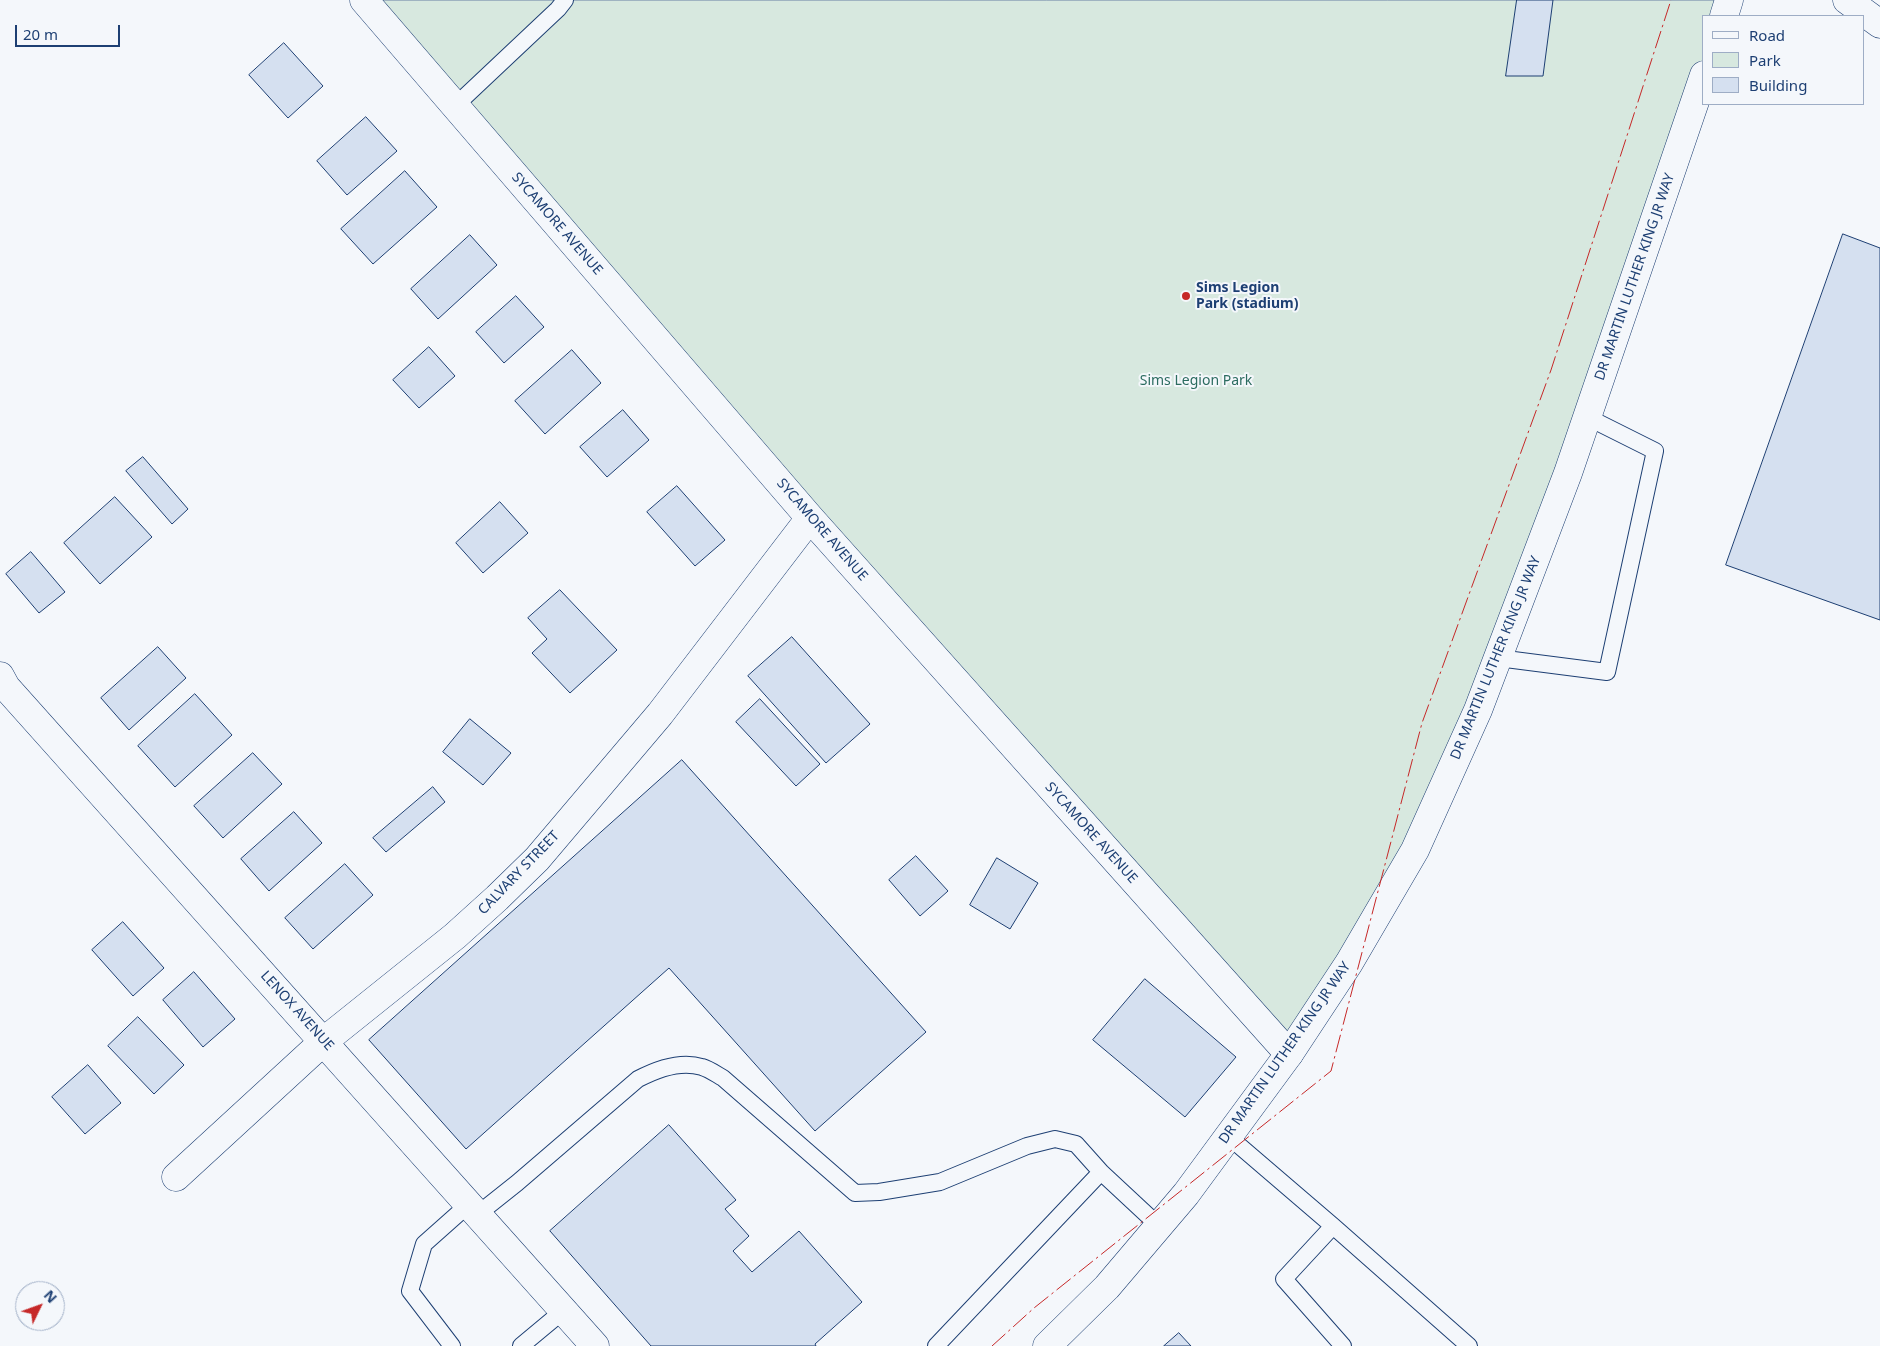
<!DOCTYPE html>
<style>
body{margin:0}
#map{position:relative;width:1880px;height:1346px;overflow:hidden;background:#f4f7fb;font-family:"Noto Sans",sans-serif}
canvas{display:block}
.legend{position:absolute;left:1702px;top:15px;width:162px;height:90px;box-sizing:border-box;background:#f4f7fb;border:1px solid #9eadc5;margin:0;padding:6px 9px;list-style:none;font-size:15px;color:#1d3f73}
.legend li{display:flex;align-items:center;gap:10px;height:25px}
.legend b{width:25px;border:1px solid #9eadc5}
.north{position:absolute;left:15px;top:1281px;width:50px;height:50px;box-sizing:border-box;background:#f4f7fb;border:1px solid #9eadc5;border-radius:50%;rotate:48deg;font-size:14px;font-weight:700;line-height:20px;text-align:center;color:#1d3f73}
.north::after{content:'';display:block;margin:auto;width:18px;height:22px;background:#c62828;clip-path:polygon(50% 0,100% 100%,50% 72%,0 100%)}
.scale{position:absolute;left:15px;top:25px;width:105px;height:22px;box-sizing:border-box;border:2px solid #1d3f73;border-top:0;padding-left:6px;font-size:15px;line-height:18px;white-space:nowrap;color:#1d3f73;-webkit-text-stroke:4px #f4f7fb;paint-order:stroke}
</style>
<div id="map">
<canvas width="1880" height="1346"></canvas>
<ul class="legend">
<li><b style="height:6px;background:#f4f7fb"></b>Road</li>
<li><b style="height:14px;background:#d7e8df"></b>Park</li>
<li><b style="height:14px;background:#d5e0f0"></b>Building</li>
</ul>
<div class="north">N</div>
<div class="scale">20 m</div>
</div>
<script>
const ctx = document.querySelector('canvas').getContext('2d');
ctx.lineJoin = 'round';
function paint(path, color) { ctx.fillStyle = color; ctx.fill(path, 'evenodd'); }
function trace(path, color, width, dash) { ctx.strokeStyle = color; ctx.lineWidth = width; ctx.lineCap = dash ? 'butt' : 'round'; ctx.setLineDash(dash || []); ctx.stroke(path); }
function drawText(font, color, halo, rows, align = 'center') {
  ctx.font = font + ' "Noto Sans",sans-serif'; ctx.lineWidth = 4; ctx.setLineDash([]); ctx.textBaseline = 'middle'; ctx.strokeStyle = halo; ctx.fillStyle = color; for (const [text, x, y, turn = 0] of rows) {
    ctx.save(); ctx.translate(x, y); ctx.rotate((+turn || 0) * Math.PI / 180); ctx.textAlign = isNaN(turn) ? turn : align; if (halo) ctx.strokeText(text, 0, 0); ctx.fillText(text, 0, 0); ctx.restore();
  }
}
const green = new Path2D(`
 M364,0H1729L1724,16H1704V75L1478,710L1289,1054Z`);
paint(green, '#d7e8df');
trace(green, '#687fa3', 1);
const building = new Path2D(`
 M1517,0H1553L1543,76H1506Z
 M284,43L323,86L288,118L249,75Z
 M366,117L397,151L347,195L317,161Z
 M405,171L437,207L373,264L341,229Z
 M1843,234L1880,248V620L1726,565Z
 M470,235L497,265L438,319L411,289Z
 M516,296L544,327L504,363L476,332Z
 M429,347L455,376L419,408L393,380Z
 M572,350L601,383L545,434L515,401Z
 M623,410L649,440L607,477L580,447Z
 M143,457L188,509L172,524L126,471Z
 M677,486L725,540L695,566L647,512Z
 M115,497L152,537L100,584L64,543Z
 M500,502L528,533L483,573L456,543Z
 M31,552L65,592L39,613L6,574Z
 M560,590L617,650L570,693L532,653L547,639L528,618Z
 M792,637L870,724L826,763L748,676Z
 M158,647L186,678L129,730L101,698Z
 M195,694L232,735L175,787L138,746Z
 M760,699L820,764L796,786L736,722Z
 M470,719L511,753L483,785L443,752Z
 M253,753L282,784L223,838L194,806Z
 M682,760L926,1032L815,1131L669,968L466,1149L369,1040Z
 M433,787L445,802L386,852L373,838Z
 M294,812L322,843L269,891L241,859Z
 M916,856L948,891L920,916L889,880Z
 M997,858L1038,883L1010,929L970,905Z
 M345,864L373,895L313,949L285,918Z
 M123,922L164,968L133,996L92,950Z
 M194,972L235,1019L203,1047L163,1000Z
 M1145,979L1236,1057L1185,1117L1093,1040Z
 M138,1017L184,1065L154,1094L108,1046Z
 M88,1065L121,1103L85,1134L52,1097Z
 M669,1125L736,1200L725,1209L749,1236L733,1251L752,1272L799,1231L862,1302L815,1344L816,1346H651L550,1231Z
 M1179,1333L1191,1346H1164Z`);
paint(building, '#d5e0f0');
trace(building, '#1d3f73', 1);
const service = new Path2D(`
 M455,106L558,9L565,0
 M1498,658L1607,672L1655,451L1587,417
 M1228,1136L1333,1226L1469,1346
 M478,1214L517,1183L638,1079C657,1069 680,1060 702,1067C709,1069 716,1074 723,1078L855,1193L879,1192L940,1182L1027,1146L1055,1139L1076,1144L1101,1172L1159,1226
 M1333,1226L1284,1279L1343,1346
 M452,1346L410,1291L424,1244L469,1204
 M521,1346L563,1311
 M936,1346L1101,1172`);
const minor = new Path2D(`
 M364,0L810,518L1289,1054
 M1847,0L1880,24
 M0,676L6,687L595,1346
 M176,1177L324,1041L455,936L497,898L537,859L660,714L810,518`);
const secondary = new Path2D(`
 M1724,16L1729,0
 M1047,1346L1107,1287L1186,1194L1289,1054L1349,963L1415,850L1478,710L1568,473L1704,75`);
trace(service, '#1d3f73', 18);
trace(minor, '#1d3f73', 29);
trace(secondary, '#1d3f73', 29);
trace(service, '#f4f7fb', 16);
trace(minor, '#f4f7fb', 28);
trace(secondary, '#f4f7fb', 28);
trace(new Path2D(`
 M992,1346L1034,1308L1331,1071L1422,723L1551,370L1671,0`), '#c62828', 1, [18, 4, 2.5, 4]);
for (const [x, y, r, color] of [
 [1186,296,5,"#c62828"]
]) { const dot = new Path2D(); dot.arc(x, y, r, 0, 2 * Math.PI); ctx.fillStyle = color; ctx.fill(dot); trace(dot, '#f4f7fb', 2); }
drawText('14px', '#1d3f73', '#f4f7fb', [
 ["SYCAMORE AVENUE",557,224,49],
 ["DR MARTIN LUTHER KING JR WAY",1635,277,-71],
 ["SYCAMORE AVENUE",822,530,49],
 ["DR MARTIN LUTHER KING JR WAY",1496,658,-68],
 ["SYCAMORE AVENUE",1091,833,48],
 ["CALVARY STREET",519,873,-46],
 ["LENOX AVENUE",297,1011,48],
 ["DR MARTIN LUTHER KING JR WAY",1285,1053,-55]
]);
drawText('bold 14px', '#1d3f73', '#f4f7fb', [
 ["Sims Legion",1196,288],
 ["Park (stadium)",1196,304]
], 'left');
drawText('14px', '#2c6c60', '#f4f7fb', [
 ["Sims Legion Park",1196,381]
]);
</script>
